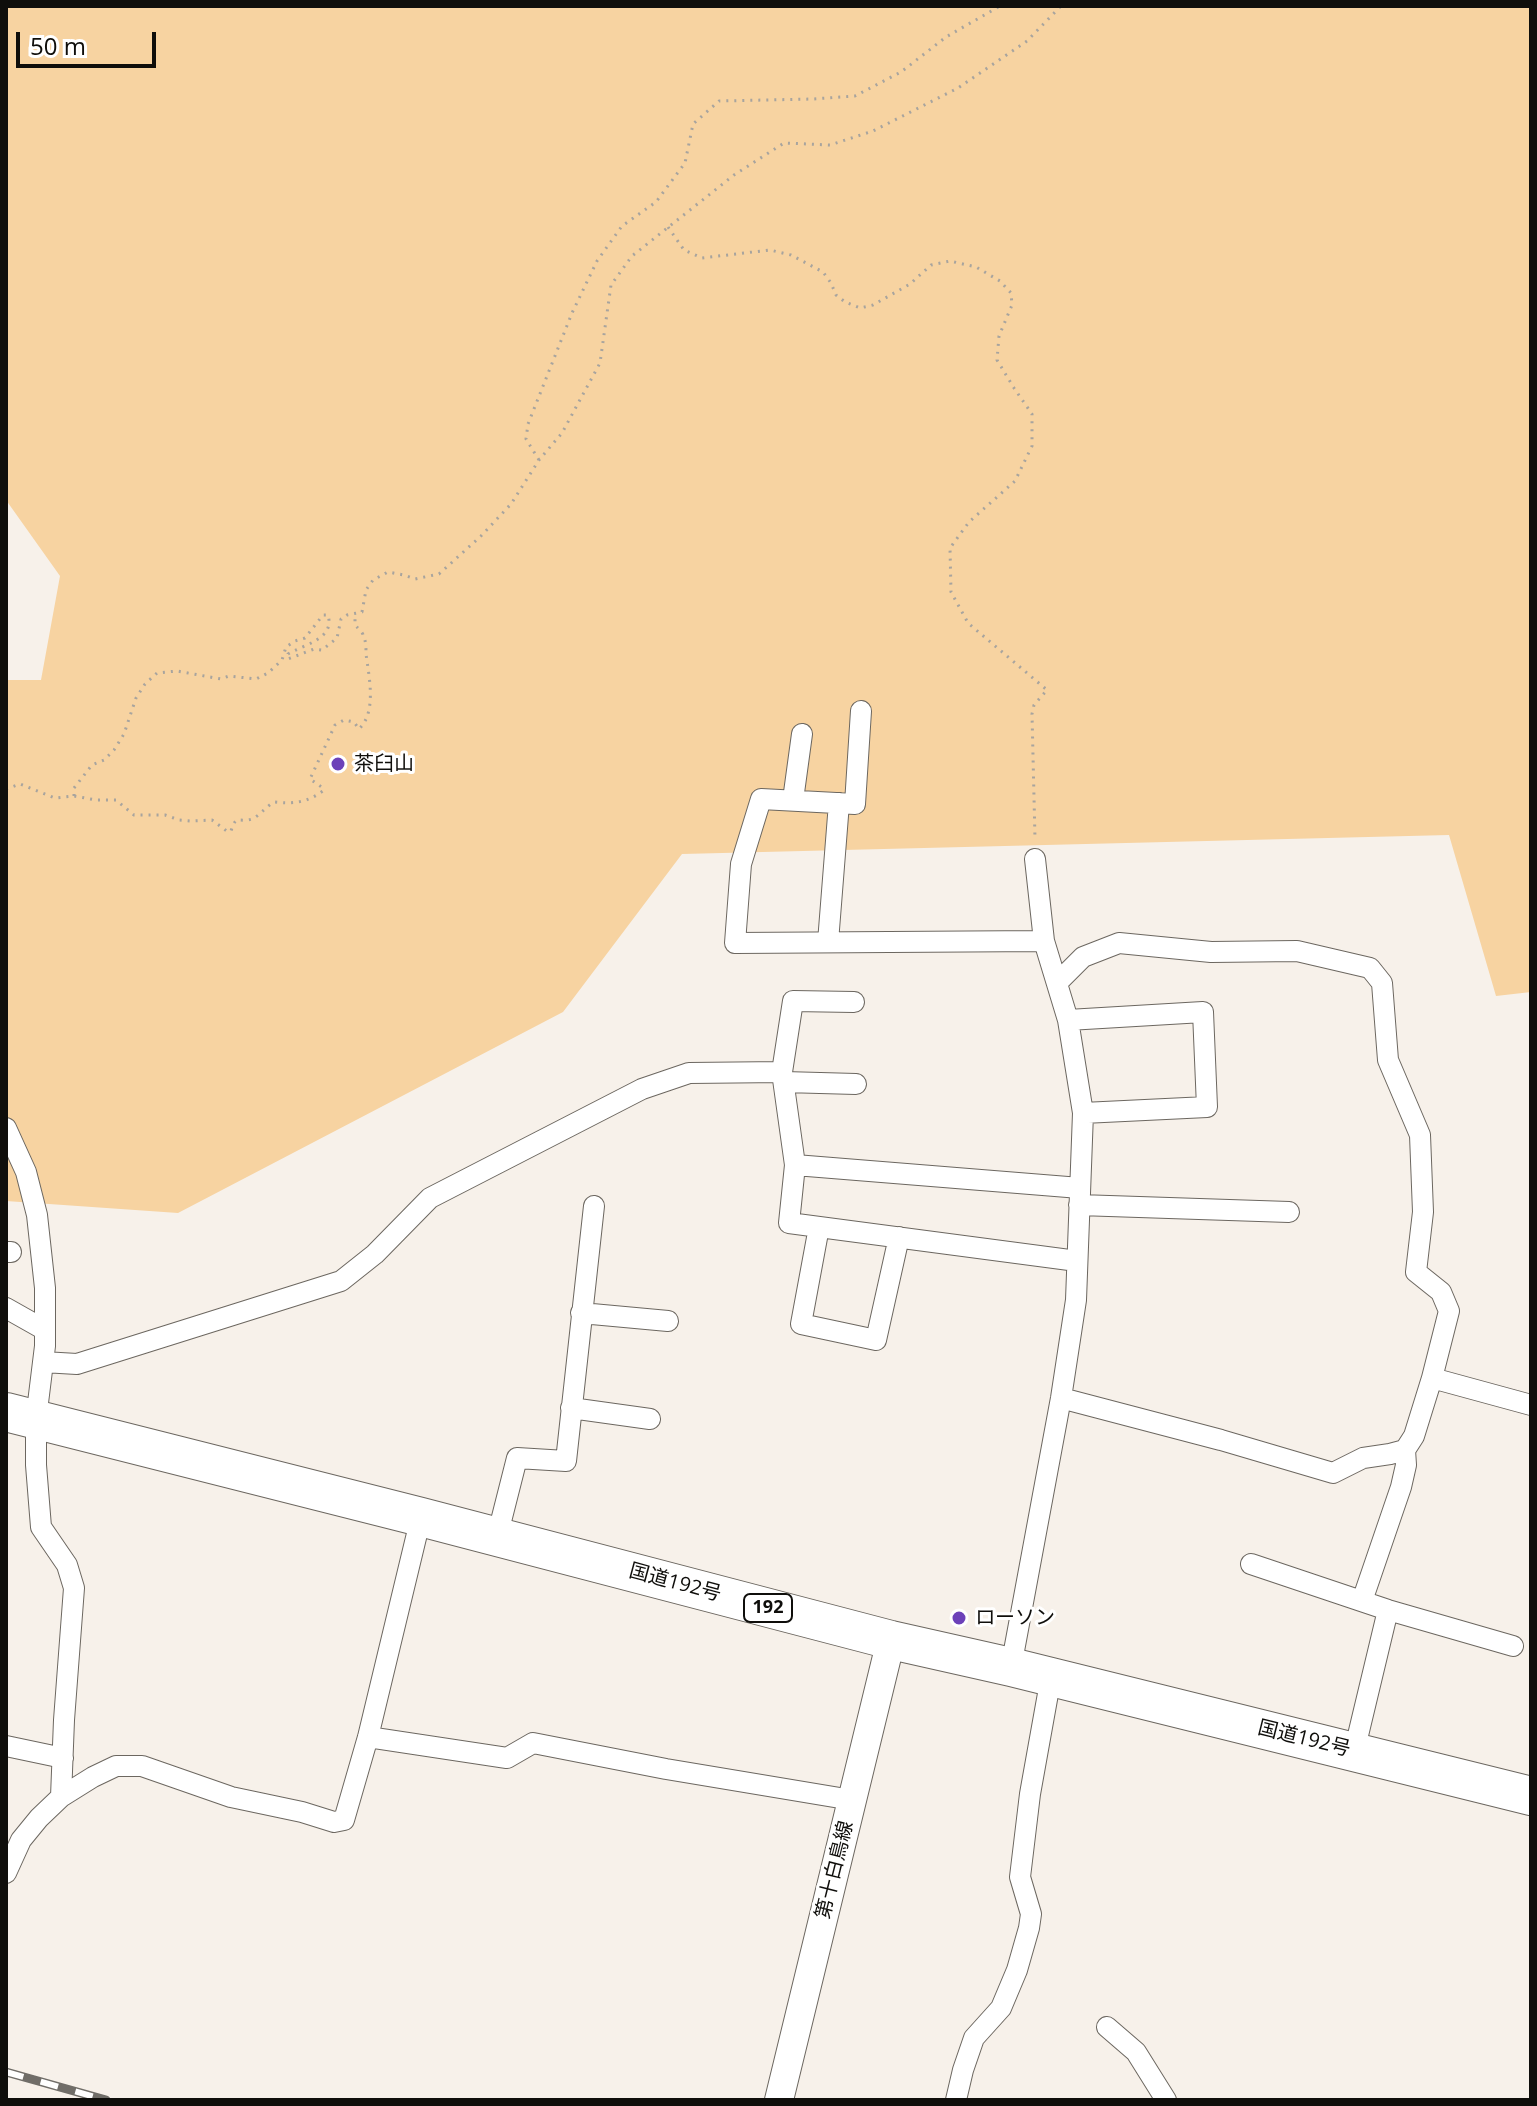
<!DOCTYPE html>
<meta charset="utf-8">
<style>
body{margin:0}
#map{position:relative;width:1537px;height:2106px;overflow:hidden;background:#f7f1ea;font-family:"Open Sans",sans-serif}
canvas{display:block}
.frame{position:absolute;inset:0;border:8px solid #0f0e0b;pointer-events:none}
.scale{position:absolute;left:16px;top:32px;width:140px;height:36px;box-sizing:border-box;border:4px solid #0f0e0b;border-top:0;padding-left:10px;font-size:24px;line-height:28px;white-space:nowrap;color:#0f0e0b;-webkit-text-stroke:6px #fff;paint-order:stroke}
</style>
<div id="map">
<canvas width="1537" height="2106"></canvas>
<div class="frame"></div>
<div class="scale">50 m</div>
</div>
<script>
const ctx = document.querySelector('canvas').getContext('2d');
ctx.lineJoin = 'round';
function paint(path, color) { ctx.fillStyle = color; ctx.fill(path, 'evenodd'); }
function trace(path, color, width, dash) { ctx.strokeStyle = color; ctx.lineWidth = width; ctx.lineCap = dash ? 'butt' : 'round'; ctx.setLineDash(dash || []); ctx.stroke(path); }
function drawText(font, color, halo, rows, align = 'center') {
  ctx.font = font + ' "Open Sans","Noto Sans JP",sans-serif'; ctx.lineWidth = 6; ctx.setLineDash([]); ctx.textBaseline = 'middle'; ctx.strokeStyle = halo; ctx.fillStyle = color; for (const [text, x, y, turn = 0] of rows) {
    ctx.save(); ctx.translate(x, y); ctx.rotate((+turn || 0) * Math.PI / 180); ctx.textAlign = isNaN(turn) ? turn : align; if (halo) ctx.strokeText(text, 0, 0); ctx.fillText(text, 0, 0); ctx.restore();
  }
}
paint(new Path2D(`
 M6,6H1531V992L1496,996L1449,835L682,854L563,1012L178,1213L6,1201V680H41L60,576L6,500Z`), '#f7d3a1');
const street = new Path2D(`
 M861,711L855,804L761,799L741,864L735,943L1044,941
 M793,800L802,734
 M828,942L839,803
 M1057,983L1083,957L1119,943L1211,952L1297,951L1370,968L1382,983L1388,1060L1420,1135L1423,1212L1416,1272L1441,1292L1449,1311L1432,1378
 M854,1002L793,1001L782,1072L795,1165L789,1223L1077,1261
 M1068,1020L1203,1012L1207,1107L1083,1113
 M784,1082L856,1084
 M6,1128L26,1172L37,1215L45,1288V1346L36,1419V1465L41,1527L67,1565L74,1588L64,1720L61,1797
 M795,1165L1080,1188
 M1079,1205L1289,1212
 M819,1227L801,1324L876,1340L899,1237
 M6,1252H11
 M6,1308L45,1330
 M581,1313L668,1321
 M43,1362L77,1364L341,1281L375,1254L430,1198L642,1089L689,1073L782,1072
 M1061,1398L1221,1440L1333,1473L1363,1458L1390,1454L1405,1450L1414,1436L1432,1378L1531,1405
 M571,1408L650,1419
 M497,1537L517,1458L566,1461L594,1206
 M1251,1564L1388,1610L1513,1646
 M1362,1601L1401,1487L1406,1465L1405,1450
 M1011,1667L1061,1398L1076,1300L1083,1113L1068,1020L1044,941L1035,859
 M368,1737L507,1758L533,1743L666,1769L852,1800
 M6,1746L63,1758
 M1354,1752L1388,1610
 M6,1873L21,1840L39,1818L61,1797L93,1777L116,1766H142L231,1797L302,1812L334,1822L344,1820L368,1737L421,1517
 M1107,2027L1136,2052L1166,2100
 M956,2100L963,2070L974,2038L1001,2008L1017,1970L1029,1928L1031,1914L1020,1877L1030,1794L1051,1677`);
const secondary = new Path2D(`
 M779,2100L891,1640`);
const highway = new Path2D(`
 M6,1412L421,1517L891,1640L1011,1667L1531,1796`);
trace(street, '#6c6760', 22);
trace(secondary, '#6c6760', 30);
trace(highway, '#6c6760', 40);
trace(new Path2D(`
 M668,227L684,250L702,258L770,250L791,255L823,272L831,283L836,295L845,302L860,308L873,305L910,284L931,265L950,261L976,267L1000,281L1011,293L1012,305L999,336L997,360L1014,388L1032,414V446L1015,481L969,522L950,548L951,592L968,623L1047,690L1034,705L1032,714L1035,839
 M539,460L526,439L528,424L572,313L597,261L622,226L656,202L685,163L693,124L719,101L813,99L855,96L901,72L946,37L1000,6
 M6,789L20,784L55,798L74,796L96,800H116L134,815H165L179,820L190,821L212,820L228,832L231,831C236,814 239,823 252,819C259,816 267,806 274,802C293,804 306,803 323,791V788L310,779L335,725L344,720L354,722L359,729C377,712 369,677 366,654C366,648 366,640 363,635C363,633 356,626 355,625V614
 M74,796V788L92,765L104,760L114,750L124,734L136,698L145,684L157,673L177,671L221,679L229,676L256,679L268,673L282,660L286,647L295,641L305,638L323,615H328C335,639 305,644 288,654V659L314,649L322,650L337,638L341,619L347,615L362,612L366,590L373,580L388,572L404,575L415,579L439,574L481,536L511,504L539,460L562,433L600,363L611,285L632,256L734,175L784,143L830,145L873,131L958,88L1027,41L1061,6`), '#a8a49e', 3, [2, 6]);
trace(street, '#fff', 20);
trace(secondary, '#fff', 28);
trace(highway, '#fff', 38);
const rail = new Path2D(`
 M6,2072L106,2100`);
trace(rail, '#706d68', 9);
trace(rail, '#fff', 6, [18]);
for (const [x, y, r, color] of [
 [338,764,8,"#6c41b9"],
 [959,1618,8,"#6c41b9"]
]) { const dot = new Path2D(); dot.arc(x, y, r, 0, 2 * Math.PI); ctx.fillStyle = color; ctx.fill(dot); trace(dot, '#fff', 3); }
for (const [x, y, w] of [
 [768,1608,48]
]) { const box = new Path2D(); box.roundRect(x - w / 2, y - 14, w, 28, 6); ctx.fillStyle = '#fff'; ctx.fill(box); trace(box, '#0f0e0b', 2); }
drawText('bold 18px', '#0f0e0b', null, [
 ["192",768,1608]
]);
drawText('20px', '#0f0e0b', '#fff', [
 ["茶臼山",354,764],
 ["ローソン",975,1618]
], 'left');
drawText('20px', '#0f0e0b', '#fff', [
 ["国道192号",675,1583,15],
 ["国道192号",1304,1739,14],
 ["第十白鳥線",835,1870,-76]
]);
</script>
